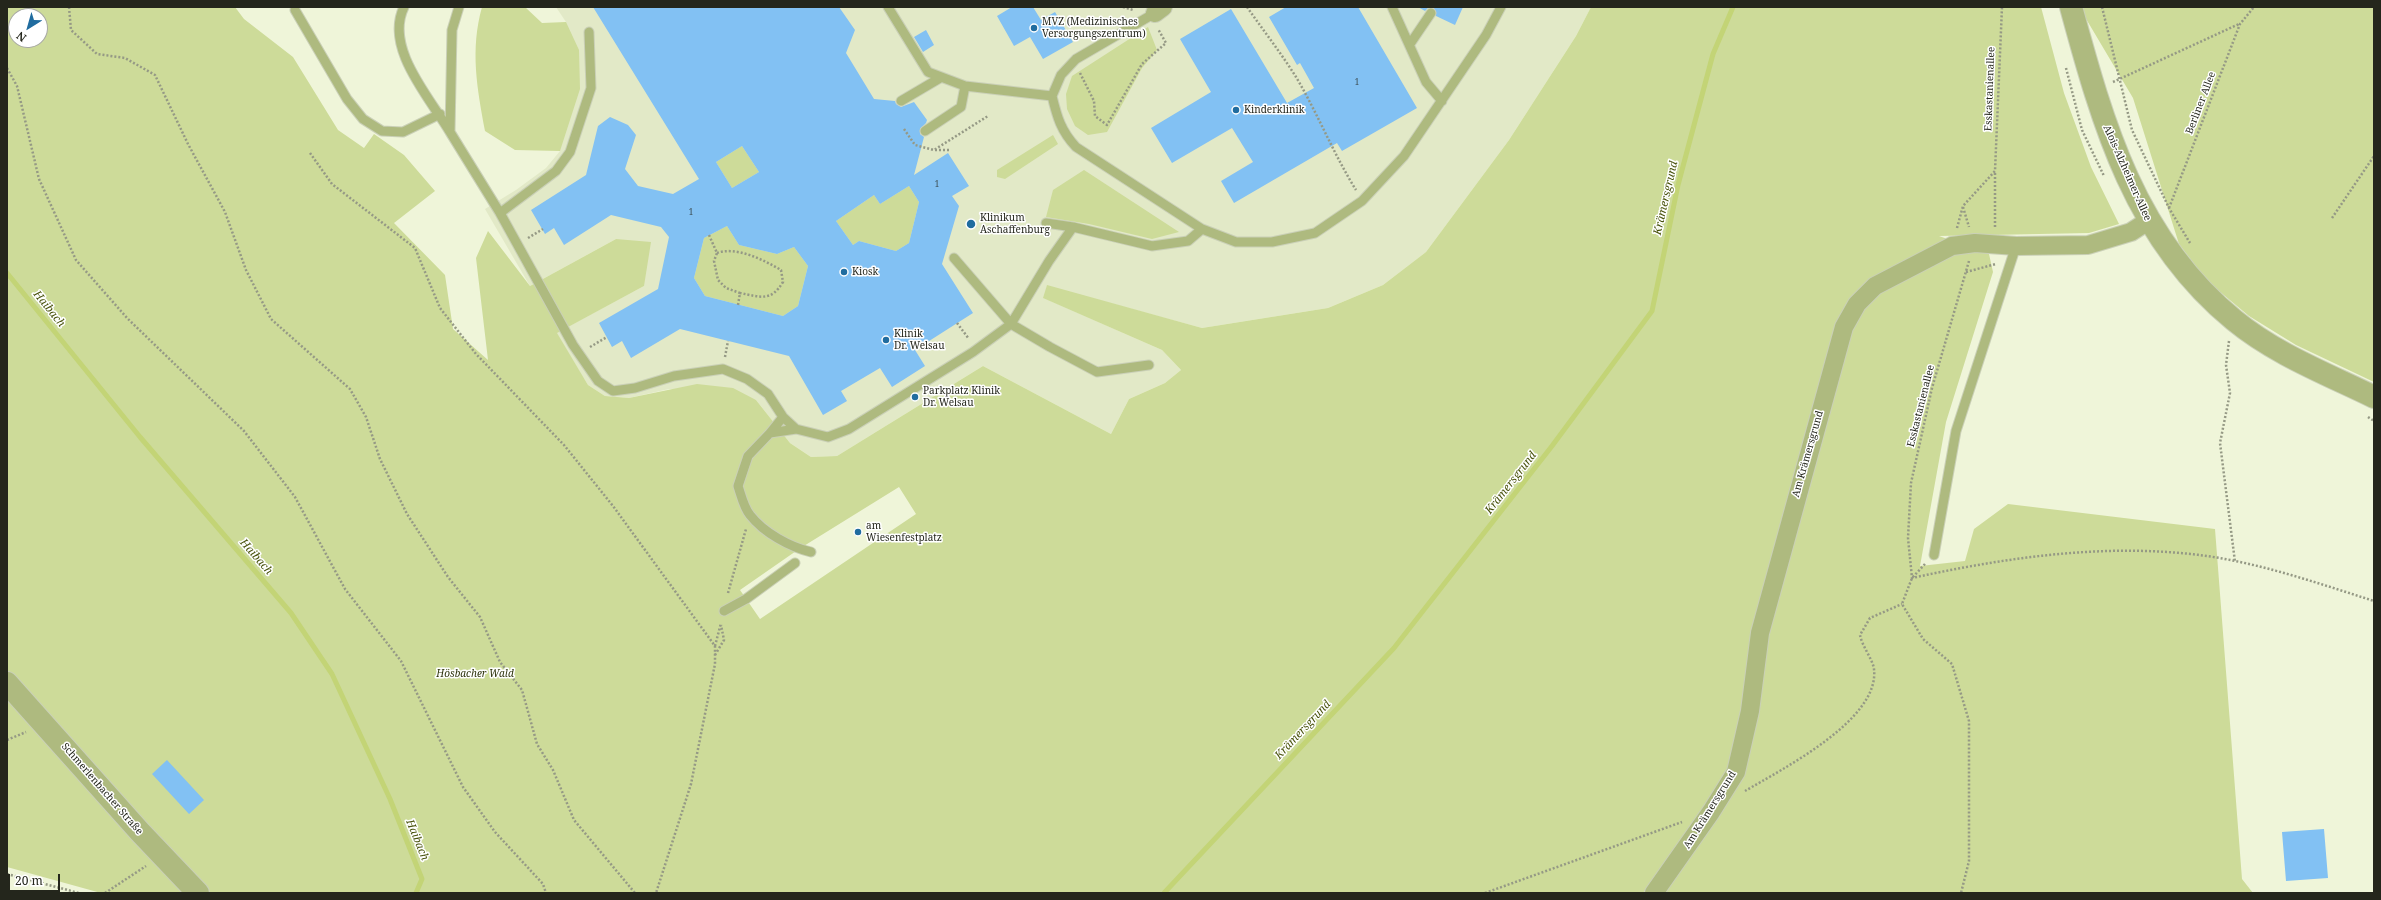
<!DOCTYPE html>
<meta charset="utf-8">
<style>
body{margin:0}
#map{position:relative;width:2381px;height:900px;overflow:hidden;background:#eff5d9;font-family:"Noto Serif",serif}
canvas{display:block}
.frame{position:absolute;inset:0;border:8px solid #24261c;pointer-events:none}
.north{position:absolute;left:8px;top:8px;width:40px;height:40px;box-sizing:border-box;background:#fff;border:1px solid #a7a8a4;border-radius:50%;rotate:217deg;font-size:11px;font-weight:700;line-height:16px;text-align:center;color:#24261c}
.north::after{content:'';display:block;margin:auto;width:14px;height:18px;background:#206c9f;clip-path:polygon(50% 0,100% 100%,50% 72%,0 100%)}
.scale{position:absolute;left:8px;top:874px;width:52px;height:18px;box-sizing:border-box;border:2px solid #24261c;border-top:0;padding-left:5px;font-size:12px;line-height:14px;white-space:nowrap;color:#24261c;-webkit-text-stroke:3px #fff;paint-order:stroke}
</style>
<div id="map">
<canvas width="2381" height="900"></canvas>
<div class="frame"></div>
<div class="north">N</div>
<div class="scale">20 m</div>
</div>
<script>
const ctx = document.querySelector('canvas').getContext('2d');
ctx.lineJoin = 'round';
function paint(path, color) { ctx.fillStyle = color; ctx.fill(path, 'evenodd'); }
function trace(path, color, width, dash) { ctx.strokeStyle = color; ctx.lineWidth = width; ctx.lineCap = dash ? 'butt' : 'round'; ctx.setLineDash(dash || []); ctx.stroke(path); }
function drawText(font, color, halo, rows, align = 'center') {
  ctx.font = font + ' "Noto Serif",serif'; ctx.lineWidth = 3; ctx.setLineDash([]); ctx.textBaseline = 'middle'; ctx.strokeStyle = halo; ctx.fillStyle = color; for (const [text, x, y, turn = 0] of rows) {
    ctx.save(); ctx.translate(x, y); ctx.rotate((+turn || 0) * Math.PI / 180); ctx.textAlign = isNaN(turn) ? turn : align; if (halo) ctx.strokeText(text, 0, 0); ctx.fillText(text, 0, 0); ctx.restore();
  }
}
paint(new Path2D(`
 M556,7H1591L1576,36L1509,140L1426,252L1383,285L1328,308L1202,328L1047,286L1044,298L1162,350L1181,370L1165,383L1129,399L1111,434L983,366L837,456L811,457L790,443L756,400L669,389L629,398L605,396L588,385L556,333L644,286L616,239L530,286L485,209L516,190L546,168L560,151L566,22Z`), '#e2e9c7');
paint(new Path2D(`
 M7,7H235L244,19L293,57L338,130L364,148L374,134L404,155L435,191L394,223L445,275L453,329L488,360L476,258L488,231L530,286L616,239L651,242L644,286L557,333L588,385L605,396L629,398L697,384L733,388L756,400L790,443L811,457L837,456L983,366L1111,434L1129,399L1165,383L1181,370L1162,350L1043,298L1047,285L1202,328L1328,308L1383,285L1426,252L1509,140L1576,36L1591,7H2041L2064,93L2091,167L2119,224L2089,233L1939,236L1989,254L1993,272L1946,422L1920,566L1965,561L1974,529L2008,504L2215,529L2242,879L2253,893H1660L1736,766L1643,893H101L7,867ZM16,16H40V40H16ZM899,487L916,514L760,619L740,590L799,549Z
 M482,7H525L542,23L566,22L579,50L580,89L560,151L515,150L485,131C477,88 470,50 482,7Z
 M2079,7H2374V382L2296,345L2249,316L2207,281L2179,244L2133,98Z
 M1148,27L1157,50L1142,68L1107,132L1088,135L1075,126L1067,109L1066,94L1072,76Z
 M1053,135L1058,144L1005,179L997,177V170Z
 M742,146L759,172L732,188L716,162Z
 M1084,170L1179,232L1152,239L1089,224L1046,217L1053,190Z
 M909,186L919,202L909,243L896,251L859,241L853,245L836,221L874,195L880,204Z
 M727,226L739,245L777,254L794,247L808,266L798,306L783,316L705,296L694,278L704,238Z`), '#cddb99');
trace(new Path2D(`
 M7,273L140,437L291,613L332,674L390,799L422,879L416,893
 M1164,893L1394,648L1552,446L1652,311L1678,185L1713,54L1733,7`), '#c3d476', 5);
paint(new Path2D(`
 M593,7H839L855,30L846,53L874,99L895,101L896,104L901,107L914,102L927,120L926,123L920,129V134L924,137L914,175L948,153L969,186L952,196L959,206L942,264L973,313L915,350L925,366L892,387L880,368L841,391L847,401L823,415L789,356L680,329L631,358L622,341L612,347L599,323L658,289L669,237L661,227L611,215L564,245L554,228L545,234L531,210L586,175L598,126L610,117L628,125L636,135L625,169L638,186L673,194L699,179ZM742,146L759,172L732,188L716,162ZM909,186L919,202L909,243L896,251L859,241L853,245L836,221L874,195L880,204ZM727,226L739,245L777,254L794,247L808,266L798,306L783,316L705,296L694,278L704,238Z
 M1012,7H1033L1041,20L1055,12L1073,42L1043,59L1030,37L1014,46L997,16Z
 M1286,7H1358L1417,108L1342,151L1337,143L1234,203L1221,181L1253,162L1232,128L1172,163L1151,128L1211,92L1180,39L1231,9L1287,103L1314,88L1300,63L1297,65L1269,17Z
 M1418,7H1463L1455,25L1436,16L1434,8L1429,7L1425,11Z
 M926,30L934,45L923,52L914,37Z
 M167,760L204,800L189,814L152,774Z
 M2324,829L2328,878L2286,881L2282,832Z`), '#82c1f3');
const service = new Path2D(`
 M404,7C384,48 430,98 450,132
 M459,7L452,30L450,132L500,213L573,345L598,381L613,391L635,388L674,376L723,369L747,379L768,394L783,417L796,429L828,437L849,429L973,352L1011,324L1049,261L1073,227
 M888,7L928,72L965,86L1052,96
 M1392,7L1426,82L1442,101
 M295,10L347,99L363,119L382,131L403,132L440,114
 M1410,44L1431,13
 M1052,96C1057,117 1061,131 1076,147L1202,229L1236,242H1272L1315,233L1362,201L1404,156L1486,35L1501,7
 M1052,96L1061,75L1076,59L1155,13
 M901,101L940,78
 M925,131L961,107L965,86
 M500,213L556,171L570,152L591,88L589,32
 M1046,223L1073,227L1152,246L1188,241L1202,229
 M954,258L1011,324L1050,347L1097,372L1149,365
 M783,417L770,433L796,429
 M770,433L748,456L738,486C741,495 744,508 750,515C764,533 790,547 811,552
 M1934,555L1956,431L2016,246
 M724,611L746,599L795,563`);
const minor = new Path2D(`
 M1155,13L1163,7
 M1654,893L1711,812L1736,772L1750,711L1760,633L1844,327L1857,304L1875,286L1952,246L1975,243L2016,246L2088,245L2131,232L2148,221`);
const tertiary = new Path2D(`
 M2071,7C2103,125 2135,239 2234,320C2275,354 2327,374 2374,397
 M7,683L140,832L198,893`);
trace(service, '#cad0b7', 11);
trace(minor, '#cad0b7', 20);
trace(tertiary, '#cad0b7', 24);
trace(new Path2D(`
 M69,7L71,30L97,54L125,58L155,75L188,144L225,212L246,270L271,319L350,389L366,417L380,459L407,514L448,577L480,617L500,662L522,690L537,744L553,770L574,820L635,893
 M1123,7L1133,10
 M1247,7C1263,30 1281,53 1296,77C1318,114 1333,153 1356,190
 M2102,7L2132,130L2169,208L2190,243
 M7,68L17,86L39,179L76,260L127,318L244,431L295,497L345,589L401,661L463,787L495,832L543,884L546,893
 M2066,68L2082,130L2104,176
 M1080,73L1094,101L1095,116L1107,125L1142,64L1166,43L1158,29
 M2113,82L2239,24
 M904,129L915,145L934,150L988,116
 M935,150H949
 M310,153L332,184L415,248L440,308L476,354L564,445L613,506L715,646V664L691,784L656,893
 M1963,207L1969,227
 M2169,208L2240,24L2254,7
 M2332,218L2374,156
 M1995,227V172
 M1957,228L1963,206L1995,171L2002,7
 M709,235L717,253L714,261L718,280L726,288L740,293L738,305
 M528,238L543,229
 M717,253C736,246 764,260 781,270L783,282C771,302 761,297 740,293
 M1969,261L1932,388L1911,483L1908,538L1912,578C1999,559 2091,545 2180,553C2246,558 2311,581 2374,601
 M1966,272L1996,264
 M957,323L969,339
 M2229,341L2226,365L2230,393L2220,443L2235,562
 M590,347L607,337
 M725,357L728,341
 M2368,417L2374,421
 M1925,564L1912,578L1902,604L1923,639L1952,664L1969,721V861L1961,893
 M728,593L746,529
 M715,646L721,623
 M715,655L724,640L721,625
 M7,740L26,732
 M1745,791C1782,769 1880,720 1874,669C1873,660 1862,646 1860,635L1870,618L1902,604
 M7,874L79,893
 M105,893L146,866
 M1485,893L1682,822`), '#959985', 2.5, [2, 2]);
trace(service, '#aeba7f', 9);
trace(minor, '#aeba7f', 18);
trace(tertiary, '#aeba7f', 22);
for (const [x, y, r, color] of [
 [1034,28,4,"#206c9f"],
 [1236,110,4,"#206c9f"],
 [971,224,5,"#206c9f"],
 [844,272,4,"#206c9f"],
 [886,340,4,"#206c9f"],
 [915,397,4,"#206c9f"],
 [858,532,4,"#206c9f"]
]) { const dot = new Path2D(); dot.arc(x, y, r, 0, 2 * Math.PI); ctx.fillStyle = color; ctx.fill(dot); trace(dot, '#fff', 1.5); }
drawText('8px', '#3c4d52', null, [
 ["1",1357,83],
 ["1",937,185],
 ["1",691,213]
]);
drawText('10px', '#24261c', '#fff', [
 ["MVZ (Medizinisches",1042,22],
 ["Versorgungszentrum)",1042,34],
 ["Kinderklinik",1244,110],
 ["Klinikum",980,218],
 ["Aschaffenburg",980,230],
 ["Kiosk",852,272],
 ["Klinik",894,334],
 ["Dr. Welsau",894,346],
 ["Parkplatz Klinik",923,391],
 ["Dr. Welsau",923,403],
 ["am",866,526],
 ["Wiesenfestplatz",866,538]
], 'left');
drawText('10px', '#24261c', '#fff', [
 ["Esskastanienallee",1990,89,-88],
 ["Berliner Allee",2201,103,-69],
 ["Alois-Alzheimer-Allee",2127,173,66],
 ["Esskastanienallee",1921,406,-76],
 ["Am Krämersgrund",1808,454,-74],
 ["Schmerlenbacher Straße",102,789,49],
 ["Am Krämersgrund",1710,810,-58]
]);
drawText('italic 10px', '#2e340c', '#fff', [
 ["Hösbacher Wald",475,674]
]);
drawText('italic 11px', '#48520b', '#fff', [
 ["Krämersgrund",1666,198,-77],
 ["Haibach",49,309,51],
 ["Krämersgrund",1511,483,-52],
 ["Haibach",256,557,49],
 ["Krämersgrund",1303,730,-47],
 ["Haibach",417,840,68]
]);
</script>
